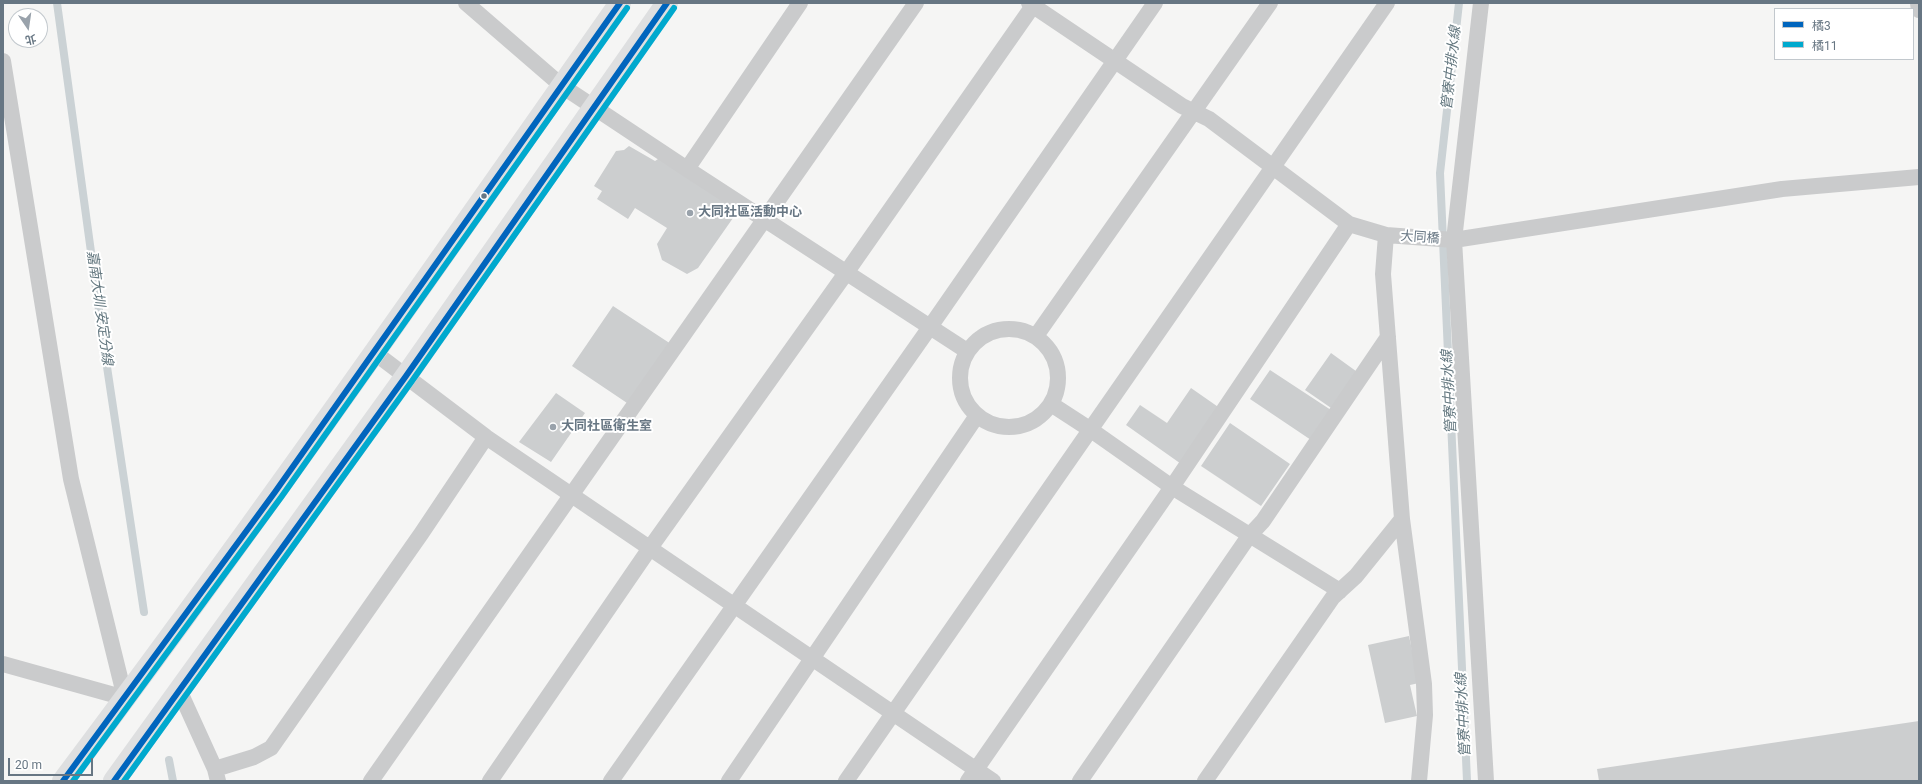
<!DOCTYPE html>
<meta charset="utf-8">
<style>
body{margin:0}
#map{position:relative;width:1922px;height:784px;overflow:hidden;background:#f5f5f4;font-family:Roboto,"Noto Sans TC",sans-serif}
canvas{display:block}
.frame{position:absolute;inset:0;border:4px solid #677683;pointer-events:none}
.legend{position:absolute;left:1774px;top:8px;width:140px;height:52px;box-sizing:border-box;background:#fff;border:1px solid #c2c8cd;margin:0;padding:5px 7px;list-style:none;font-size:12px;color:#677683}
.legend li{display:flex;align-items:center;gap:8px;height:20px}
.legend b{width:20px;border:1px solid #c2c8cd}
.north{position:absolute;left:8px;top:8px;width:40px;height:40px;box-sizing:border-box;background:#fff;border:1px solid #c2c8cd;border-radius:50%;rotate:167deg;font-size:11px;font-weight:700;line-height:16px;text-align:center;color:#677683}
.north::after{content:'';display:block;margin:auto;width:14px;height:18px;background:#99a2ab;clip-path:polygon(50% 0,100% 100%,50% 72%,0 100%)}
.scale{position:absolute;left:8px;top:758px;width:85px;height:18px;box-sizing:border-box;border:2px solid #677683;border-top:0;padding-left:5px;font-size:12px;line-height:14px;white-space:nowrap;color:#677683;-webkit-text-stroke:3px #fff;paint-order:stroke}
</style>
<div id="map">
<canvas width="1922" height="784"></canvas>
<div class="frame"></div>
<ul class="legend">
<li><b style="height:5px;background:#0065bd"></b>橘3</li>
<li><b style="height:5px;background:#00a9ce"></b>橘11</li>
</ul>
<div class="north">北</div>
<div class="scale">20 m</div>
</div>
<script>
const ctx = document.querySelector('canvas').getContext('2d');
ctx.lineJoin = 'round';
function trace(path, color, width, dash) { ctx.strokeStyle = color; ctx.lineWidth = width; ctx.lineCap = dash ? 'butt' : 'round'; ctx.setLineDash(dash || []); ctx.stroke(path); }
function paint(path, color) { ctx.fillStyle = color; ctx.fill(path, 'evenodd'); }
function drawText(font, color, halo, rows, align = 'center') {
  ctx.font = font + ' Roboto,"Noto Sans TC",sans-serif'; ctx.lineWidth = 4; ctx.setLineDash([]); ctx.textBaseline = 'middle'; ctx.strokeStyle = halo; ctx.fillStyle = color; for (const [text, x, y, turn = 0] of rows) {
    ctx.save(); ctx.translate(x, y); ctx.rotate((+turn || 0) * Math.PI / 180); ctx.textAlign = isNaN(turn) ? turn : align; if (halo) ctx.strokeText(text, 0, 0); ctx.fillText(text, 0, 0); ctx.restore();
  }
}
trace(new Path2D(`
 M57,3L104,347L144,612
 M1459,3L1440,173L1467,781
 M169,760L173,781`), '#cbd2d5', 8);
paint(new Path2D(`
 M629,146L655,161L664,155L740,208L698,268L687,274L662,260L657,244L667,228L635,208L628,219L597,199L602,191L594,186L616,151L624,150Z
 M613,306L671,344L630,405L572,366Z
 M1331,353L1360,374L1334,410L1305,390Z
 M1270,370L1334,412L1314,442L1250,399Z
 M1191,388L1224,411L1184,466L1126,425L1140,405L1167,423Z
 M556,393L585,413L551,462L519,442Z
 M1230,423L1290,464L1261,506L1201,466Z
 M1409,636L1419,683L1410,685L1417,716L1385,723L1368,645Z
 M1919,721V780L1599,781L1597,769Z`), '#cccecf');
trace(new Path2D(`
 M466,3L562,86L687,169L967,351
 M1029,3L1182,106L1209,119L1349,224L1386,235L1454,240L1782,189L1919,177
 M1481,3L1454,240L1486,781
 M1918,3L1919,10
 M3,61L71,479L125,698L3,664
 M687,169L800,3
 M1386,235L1383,274L1402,519L1424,684L1425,715L1419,781
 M960 378a49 49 0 1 1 98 0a49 49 0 1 1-98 0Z
 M1036,336L1270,3
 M375,353L486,437L993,781
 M1051,404L1091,430L1172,487L1340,591
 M180,692L215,769L218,781
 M215,769L254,757L271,748L421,534L486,437
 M371,781L916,3
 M490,781L650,548L846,273L1035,3
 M611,781L930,327L1155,3
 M729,781L976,417
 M846,781L1387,3
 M968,781L1172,487L1349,224
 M1080,781L1249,536L1263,521L1388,337
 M1205,781L1333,597L1356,576L1402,519`), '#cacbcc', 16);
trace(new Path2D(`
 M63,781C255,526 437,264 620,3
 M114,781L406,376L667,3`), '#dedfe0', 22);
trace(new Path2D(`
 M63,781L275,492L620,3
 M114,781L406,376L667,3`), '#0065bd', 6);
trace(new Path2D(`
 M73,781L282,496L627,8
 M124,781L412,381L674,8`), '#00a9ce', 6);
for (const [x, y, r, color] of [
 [484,196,3.5,"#677683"],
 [690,213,4,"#99a2ab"],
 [553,427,4,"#99a2ab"]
]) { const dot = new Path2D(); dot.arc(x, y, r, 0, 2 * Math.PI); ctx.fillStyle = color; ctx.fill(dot); trace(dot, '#fff', 1.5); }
drawText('bold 13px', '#677683', '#fff', [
 ["大同社區活動中心",698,213],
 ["大同社區衛生室",561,427]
], 'left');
drawText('13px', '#677683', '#fff', [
 ["大同橋",1420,238,4]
]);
drawText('italic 14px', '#63777f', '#fff', [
 ["管寮中排水線",1452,68,-84],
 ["嘉南大圳 安定分線",99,308,82],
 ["管寮中排水線",1450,392,-93],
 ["管寮中排水線",1464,715,-93]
]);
</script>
